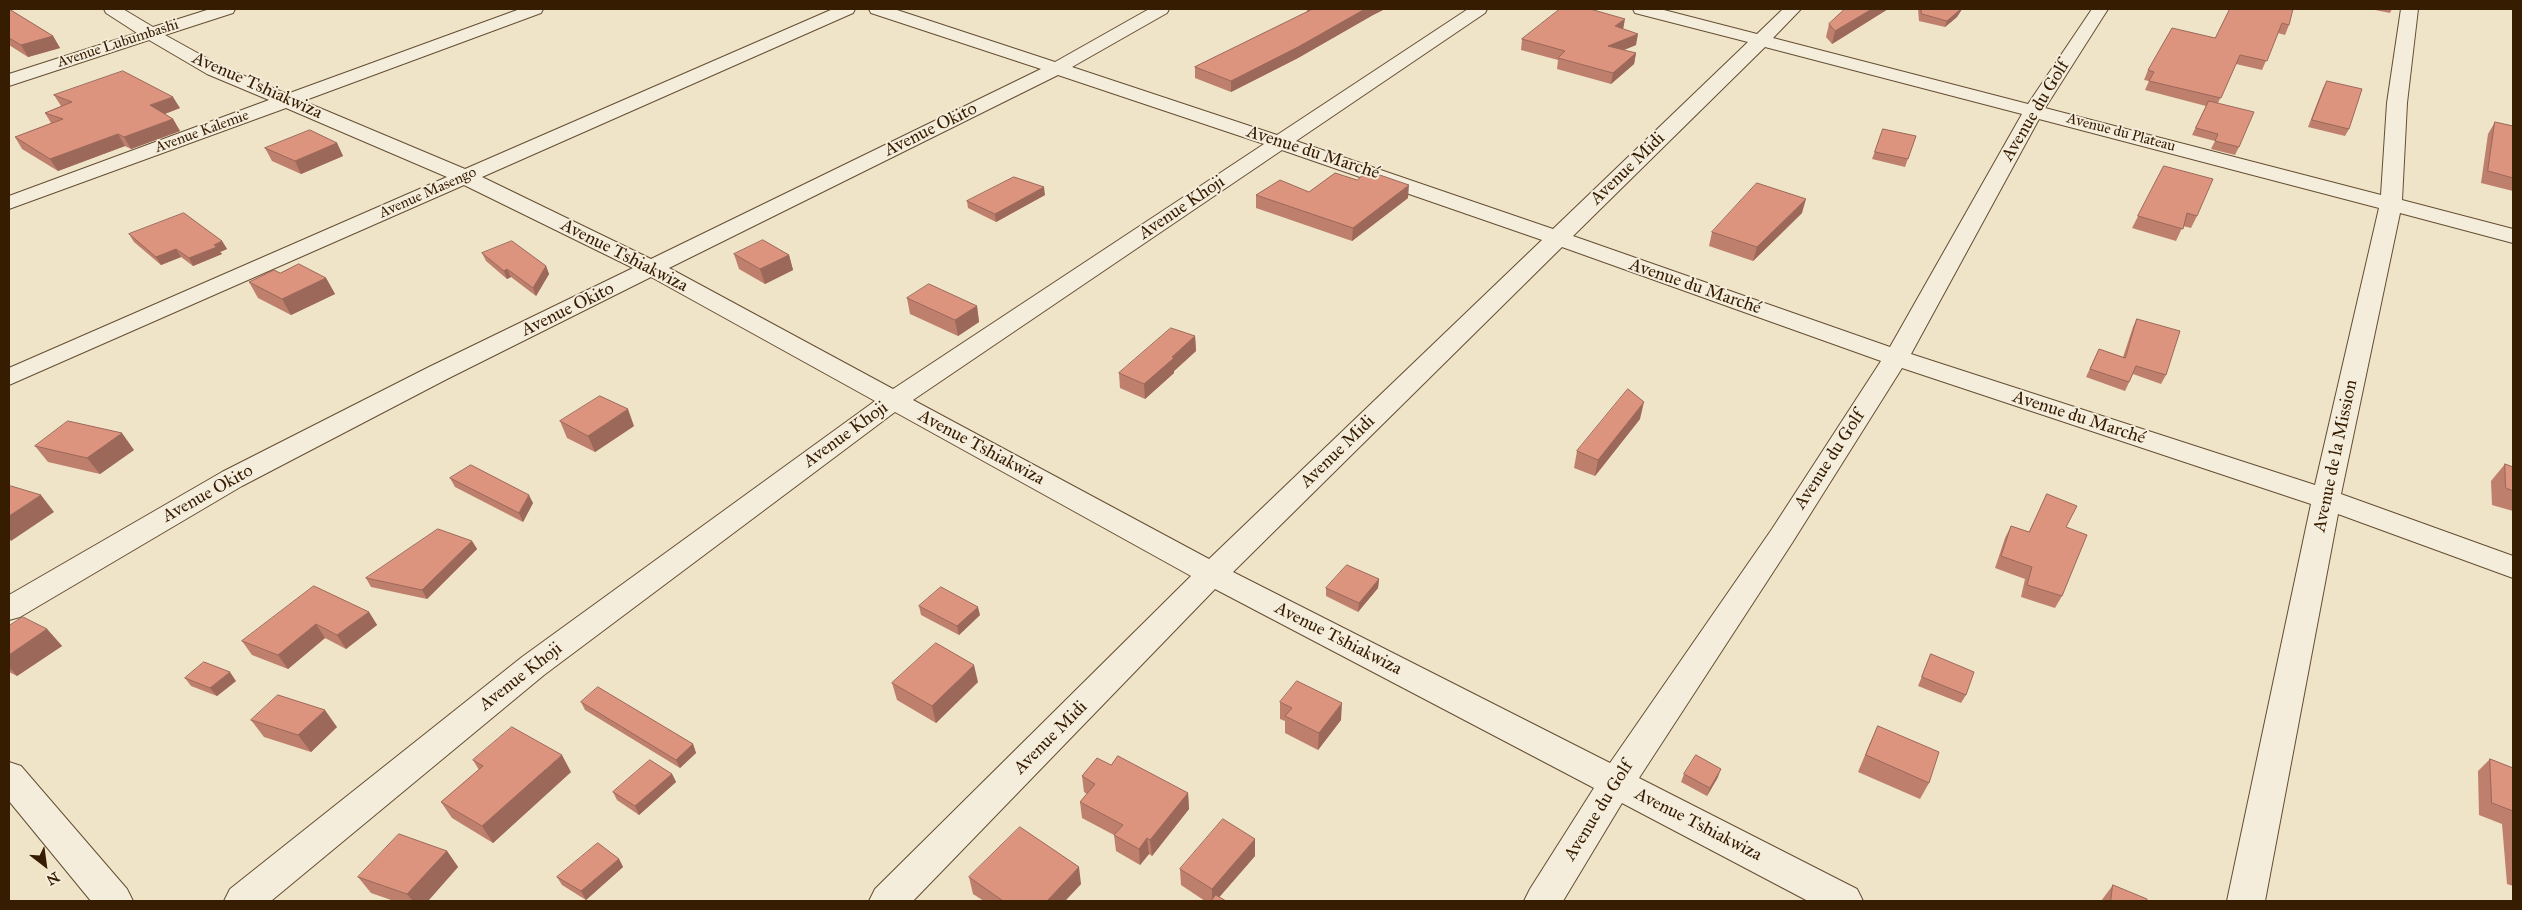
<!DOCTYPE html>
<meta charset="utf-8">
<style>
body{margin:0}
#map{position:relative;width:2522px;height:910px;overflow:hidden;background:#efe3c8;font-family:"IM FELL Great Primer",serif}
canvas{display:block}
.frame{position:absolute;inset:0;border:10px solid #361c00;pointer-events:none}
.north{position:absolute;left:20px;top:840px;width:50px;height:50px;-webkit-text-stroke:4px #f5eddb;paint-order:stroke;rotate:150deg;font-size:14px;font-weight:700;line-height:20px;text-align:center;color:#361c00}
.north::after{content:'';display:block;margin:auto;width:18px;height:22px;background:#361c00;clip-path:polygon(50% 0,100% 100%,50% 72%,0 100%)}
</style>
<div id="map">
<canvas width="2522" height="910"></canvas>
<div class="frame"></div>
<div class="north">N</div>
</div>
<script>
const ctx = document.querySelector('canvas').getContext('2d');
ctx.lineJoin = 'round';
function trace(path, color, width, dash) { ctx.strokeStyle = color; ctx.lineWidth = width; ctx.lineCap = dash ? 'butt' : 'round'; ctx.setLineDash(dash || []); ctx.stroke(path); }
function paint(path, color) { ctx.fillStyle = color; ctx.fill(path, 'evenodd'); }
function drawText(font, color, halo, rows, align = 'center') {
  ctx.font = font + ' "IM FELL Great Primer",serif'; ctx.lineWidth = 4; ctx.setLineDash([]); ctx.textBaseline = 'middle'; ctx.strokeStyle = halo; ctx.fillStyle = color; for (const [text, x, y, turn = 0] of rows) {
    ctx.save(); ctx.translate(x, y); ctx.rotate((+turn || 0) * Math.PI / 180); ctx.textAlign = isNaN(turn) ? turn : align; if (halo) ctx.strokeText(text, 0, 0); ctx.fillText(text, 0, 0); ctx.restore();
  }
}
const street = new Path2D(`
 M104,9H123L153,27L210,9H235L233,13L165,35L221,66L287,94L520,9H543L541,13L303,101L465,169L833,9H855L853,13L482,177L651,259L1041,69L871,13L869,9H894L1055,62L1149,9H1169L1167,13L1072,67L1277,135L1468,9H1487L1485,13L1296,141L1553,229L1748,42L1635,13L1633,9H1660L1757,34L1783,9H1801L1773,38L2028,104L2092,9H2108L2045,108L2381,195L2387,103L2401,9H2418L2407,103L2402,200L2513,229V243L2400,213L2341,494L2513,556V578L2338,514L2265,901H2227L2311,504L1902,368L1792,543L1639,778L1857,889L1863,901H1808L1622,803L1563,901H1524L1530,889L1594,788L1215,589L913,901H869L875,889L1191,576L895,412L544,675L271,901H224L230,889L522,657L875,401L651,277L447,379L242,486L20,617L9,620V595L222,472L429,367L633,268L464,185L9,385V368L447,177L286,108L9,209V196L269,100L207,74L149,40L9,86V74L137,33L106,13ZM1765,47L2022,114L1890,347L1573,236ZM1058,75L1264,144L893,389L669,268ZM2039,119L2379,208L2315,485L1911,354ZM1282,150L1542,240L1209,559L913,400ZM1562,247L1881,361L1772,529L1610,763L1233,572Z
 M9,762L21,766L127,889L133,901H91L9,801Z`);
trace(street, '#644e32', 2);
paint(street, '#f5eddb');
paint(new Path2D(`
 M9,9L53,36L60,48L28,57L9,45Z
 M1307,9H1385L1373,15L1298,58L1231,92L1195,78V67L1307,12Z
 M1845,9H1888L1832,44L1826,37L1829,24Z
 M1918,9H1962L1957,17L1945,27L1919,21Z
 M2230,9L2289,25L2285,35L2278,33L2262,70L2236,64L2218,103L2239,147L2235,155L2211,149L2215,141L2192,135L2206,106L2145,90L2149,81L2144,80L2148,70L2215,38Z
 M2370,9H2392L2390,13Z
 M1623,29L1636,45L1623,50L1636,53L1634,64L1611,84L1557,69L1558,60L1521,50L1522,39Z
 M2327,81L2349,129L2345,136L2308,127L2323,88Z
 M54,95L180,108L165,114L173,119L180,131L131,149L125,146L58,171L22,149L15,137L51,123L45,113L61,106Z
 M2495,122L2513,126V191L2481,183L2488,134Z
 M1883,129L1916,136L1905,167L1872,159Z
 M337,143L343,156L301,174L272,161L265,148Z
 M2164,166L2197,216L2191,228L2183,226L2176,241L2132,228Z
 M1357,180L1408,198L1352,241L1256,208V195L1309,192Z
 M1045,195L996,222L968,208L967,201Z
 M1802,213L1753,261L1709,246L1712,232Z
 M129,234L222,241L227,249L220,252L222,254L193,266L181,257L161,265L134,242Z
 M482,253L546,266L549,274L536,296L511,277L507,279L486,261Z
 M734,254L789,255L793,270L765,284L739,269Z
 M280,273L326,278L335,294L291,315L258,298L249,282Z
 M907,298L977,306L979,322L958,336L910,314Z
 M2137,319L2166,375L2161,384L2133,374L2125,391L2086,377L2099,349L2123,357L2133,327Z
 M1195,336L1196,351L1174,371V373L1145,399L1120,388L1119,373Z
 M1640,419L1595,476L1574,468L1577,451Z
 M560,421L634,426L595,452L567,438Z
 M35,446L134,450L100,474L48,462Z
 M2505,464L2513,467V511L2492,505L2491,481Z
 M450,478L533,503L523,522L455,487Z
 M2047,494L2066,527L2062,596L2055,608L2021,597L2025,579L1995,568L2005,538L2011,526L2029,532Z
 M472,541L477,549L427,599L371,587L366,578Z
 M1379,579L1378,588L1358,612L1326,596V588Z
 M919,606L980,615L959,635L921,615Z
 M369,612L377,625L346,649L325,638L288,669L252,655L242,641Z
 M9,626L47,629L62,646L17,676L9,672Z
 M1931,654L1966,695L1961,703L1918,686Z
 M185,678L236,681L217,696L191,686Z
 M978,682L936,723L897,700L892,683Z
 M581,702L693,744L696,753L680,768L585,710Z
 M1280,702L1341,720L1318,750L1285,733V721L1280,719Z
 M251,720L337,727L311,752L264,737Z
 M1878,726L1929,783L1920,799L1858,772L1870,743Z
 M2490,759L2513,768V886L2507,884L2502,824L2479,815L2478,771Z
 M473,760L571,772L493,843L452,818L441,802L479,770Z
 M1111,765L1188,793L1189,809L1152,856L1149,854L1140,865L1116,851L1114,835L1082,818L1080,802L1087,794L1084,792L1082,776Z
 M672,774L676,782L639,815L617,800L613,792Z
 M1684,774L1718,777L1707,796L1681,782Z
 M447,851L458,867L428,901H394L371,893L358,877Z
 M1255,856L1219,897L1226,901H1205L1181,885L1180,869Z
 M619,859L623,867L586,900L562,885L557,877Z
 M969,877L1081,884L1065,901H984L973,894Z
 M2113,885L2147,901H2101Z`), '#be7f6d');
paint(new Path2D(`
 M1365,9H1385L1373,15L1298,58L1231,92V81Z
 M1872,9H1888L1832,44L1835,31Z
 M1961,9H1962L1957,17L1945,27L1947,21Z
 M1625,19L1623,30L1615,26Z
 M1638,34L1636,45L1607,57L1608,46Z
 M53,36L60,48L28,57L21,45Z
 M1636,53L1634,64L1611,84L1613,73Z
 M173,97L180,108L156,117L150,105Z
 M173,119L180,131L131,149L124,137Z
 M118,134L125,146L58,171L50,159Z
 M337,143L343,156L301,174L295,161Z
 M1409,185L1408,198L1352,241L1353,228Z
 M1044,187L1045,195L996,222L995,214Z
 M1806,199L1802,213L1753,261L1757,247Z
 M222,241L227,249L220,252L222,254L193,266L189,258L214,245Z
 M176,249L181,257L161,265L156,257Z
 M789,255L793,270L765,284L760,269Z
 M546,266L549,274L536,296L533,288Z
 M507,269L511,277L507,279L504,271Z
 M326,278L335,294L291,315L282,299Z
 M977,306L979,322L958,336L955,320Z
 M1195,336L1196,351L1174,371V373L1145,399L1144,384Z
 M1644,402L1640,419L1595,476L1598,460Z
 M628,409L634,426L595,452L588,436Z
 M122,433L134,450L100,474L87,458Z
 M41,495L54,512L11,541L9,538V516Z
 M529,495L533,503L523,522L519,513Z
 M472,541L477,549L427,599L422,590Z
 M1379,579L1378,588L1358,612L1359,603Z
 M978,607L980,615L959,635L957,626Z
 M369,612L377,625L346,649L337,635Z
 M316,624L325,638L288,669L278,655Z
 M47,629L62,646L17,676L9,667V655Z
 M974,665L978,682L936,723L932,706Z
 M230,672L236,681L217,696L210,688Z
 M1342,703L1341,720L1318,750L1319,733Z
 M325,710L337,727L311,752L298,735Z
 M693,744L696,753L680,768L676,760Z
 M562,755L571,772L493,843L482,826Z
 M1721,769L1718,777L1707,796L1710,788Z
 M672,774L676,782L639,815L635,806Z
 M1188,793L1189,809L1152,856L1150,840Z
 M1147,838L1149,854L1140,865L1139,849Z
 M1255,839V856L1216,901H1212V889Z
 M447,851L458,867L428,901H413L407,894Z
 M619,859L623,867L586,900L581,891Z
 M1079,867L1081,884L1065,901H1047Z`), '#9b6859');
const building = new Path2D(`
 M9,9L53,36L21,45L9,38Z
 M1313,9H1365L1298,47L1231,81L1195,67Z
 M1560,9H1590L1625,19L1615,26L1638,34L1608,46L1636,53L1613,73L1558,58L1565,51L1522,39Z
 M1845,9H1872L1835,31L1829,24Z
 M1921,9H1961L1947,21L1922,14Z
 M2230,9H2293L2289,25L2282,23L2267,61L2240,55L2221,98L2149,81L2154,72L2148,70L2172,28L2215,38Z
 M123,71L173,97L150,105L173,119L124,137L118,134L50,159L15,137L63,119L45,113L72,102L54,95Z
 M2327,81L2362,89L2349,129L2312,120Z
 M2209,101L2254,112L2239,147L2215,141L2218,134L2196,128Z
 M2495,122L2513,126V178L2488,171Z
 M1883,129L1916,136L1908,159L1875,152Z
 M310,130L337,143L295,161L265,148Z
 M2164,166L2213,179L2197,216L2187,213L2183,229L2138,216Z
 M1366,172H1371L1409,185L1353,228L1256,195L1280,180L1309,192L1335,173L1357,180Z
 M1014,177L1044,187L995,214L967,201Z
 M1757,183L1806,199L1757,247L1712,232Z
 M184,213L222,241L214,245L217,247L189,258L176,249L156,257L129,234Z
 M763,240L789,255L760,269L734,254Z
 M512,241L546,266L533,288L507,269L504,271L482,253Z
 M299,264L326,278L282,299L249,282L274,270L280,273Z
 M929,284L977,306L955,320L907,298Z
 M2137,319L2180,331L2166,375L2136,366L2129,382L2090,369L2099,349L2125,358Z
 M1171,328L1195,336L1172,357L1174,358L1144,384L1119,373Z
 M1628,389L1644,402L1598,460L1577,451Z
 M600,396L628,409L588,436L560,421Z
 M68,421L122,433L87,458L35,446Z
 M2505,464L2513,467V491L2506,488Z
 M471,465L529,495L519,513L450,478Z
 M11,486L41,495L9,516V487Z
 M2047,494L2077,506L2066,527L2087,535L2062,596L2027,585L2032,567L2001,556L2011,526L2029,532Z
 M438,529L472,541L422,590L366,578Z
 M1347,565L1379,579L1359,603L1326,588Z
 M314,586L369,612L337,635L316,624L278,655L242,641Z
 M941,587L978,607L957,626L919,606Z
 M23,617L47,629L9,655V626Z
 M936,643L974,665L932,706L892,683Z
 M1931,654L1974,672L1966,695L1922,677Z
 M204,662L230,672L210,688L185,678Z
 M1297,681L1342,703L1319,733L1285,716L1292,708L1280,702Z
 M598,687L693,744L676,760L581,702Z
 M278,695L325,710L298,735L251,720Z
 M1878,726L1939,752L1929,783L1866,755Z
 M512,727L562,755L482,826L441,802L483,766L473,760Z
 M1696,755L1721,769L1710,788L1684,774Z
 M1118,756L1188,793L1150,840L1147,838L1139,849L1114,835L1123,825L1080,802L1095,784L1082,776L1097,758L1111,765Z
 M2490,759L2513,768V811L2492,803Z
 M650,760L672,774L635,806L613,792Z
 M1223,819L1255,839L1212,889L1180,869Z
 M1020,827L1079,867L1047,901H1003L969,877Z
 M399,834L447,851L407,894L358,877Z
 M598,843L619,859L581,891L557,877Z
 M2113,885L2147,899V901H2111Z
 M1216,895L1226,901H1211Z`);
paint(building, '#dd947f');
trace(building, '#9b6859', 1);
drawText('15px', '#361c00', '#f5eddb', [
 ["Avenue Lubumbashi",118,44,-18],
 ["Avenue Kalemie",202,132,-20],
 ["Avenue du Plateau",2121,133,15],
 ["Avenue Masengo",428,193,-24]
]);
drawText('18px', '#361c00', '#f5eddb', [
 ["Avenue Tshiakwiza",257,86,24],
 ["Avenue du Golf",2036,111,-59],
 ["Avenue Okito",931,130,-26],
 ["Avenue du Marché",1313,153,18],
 ["Avenue Midi",1628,169,-44],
 ["Avenue Khoji",1182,208,-34],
 ["Avenue Tshiakwiza",624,256,27],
 ["Avenue du Marché",1695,287,19],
 ["Avenue Okito",568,310,-26],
 ["Avenue du Marché",2079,418,18],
 ["Avenue Khoji",846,435,-36],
 ["Avenue Tshiakwiza",981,448,28],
 ["Avenue Midi",1338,452,-44],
 ["Avenue de la Mission",2336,456,-78],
 ["Avenue du Golf",1830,460,-57],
 ["Avenue Okito",208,494,-29],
 ["Avenue Tshiakwiza",1338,639,27],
 ["Avenue Khoji",521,677,-38],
 ["Avenue Midi",1051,738,-45],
 ["Avenue du Golf",1599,811,-58],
 ["Avenue Tshiakwiza",1698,825,27]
]);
</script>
